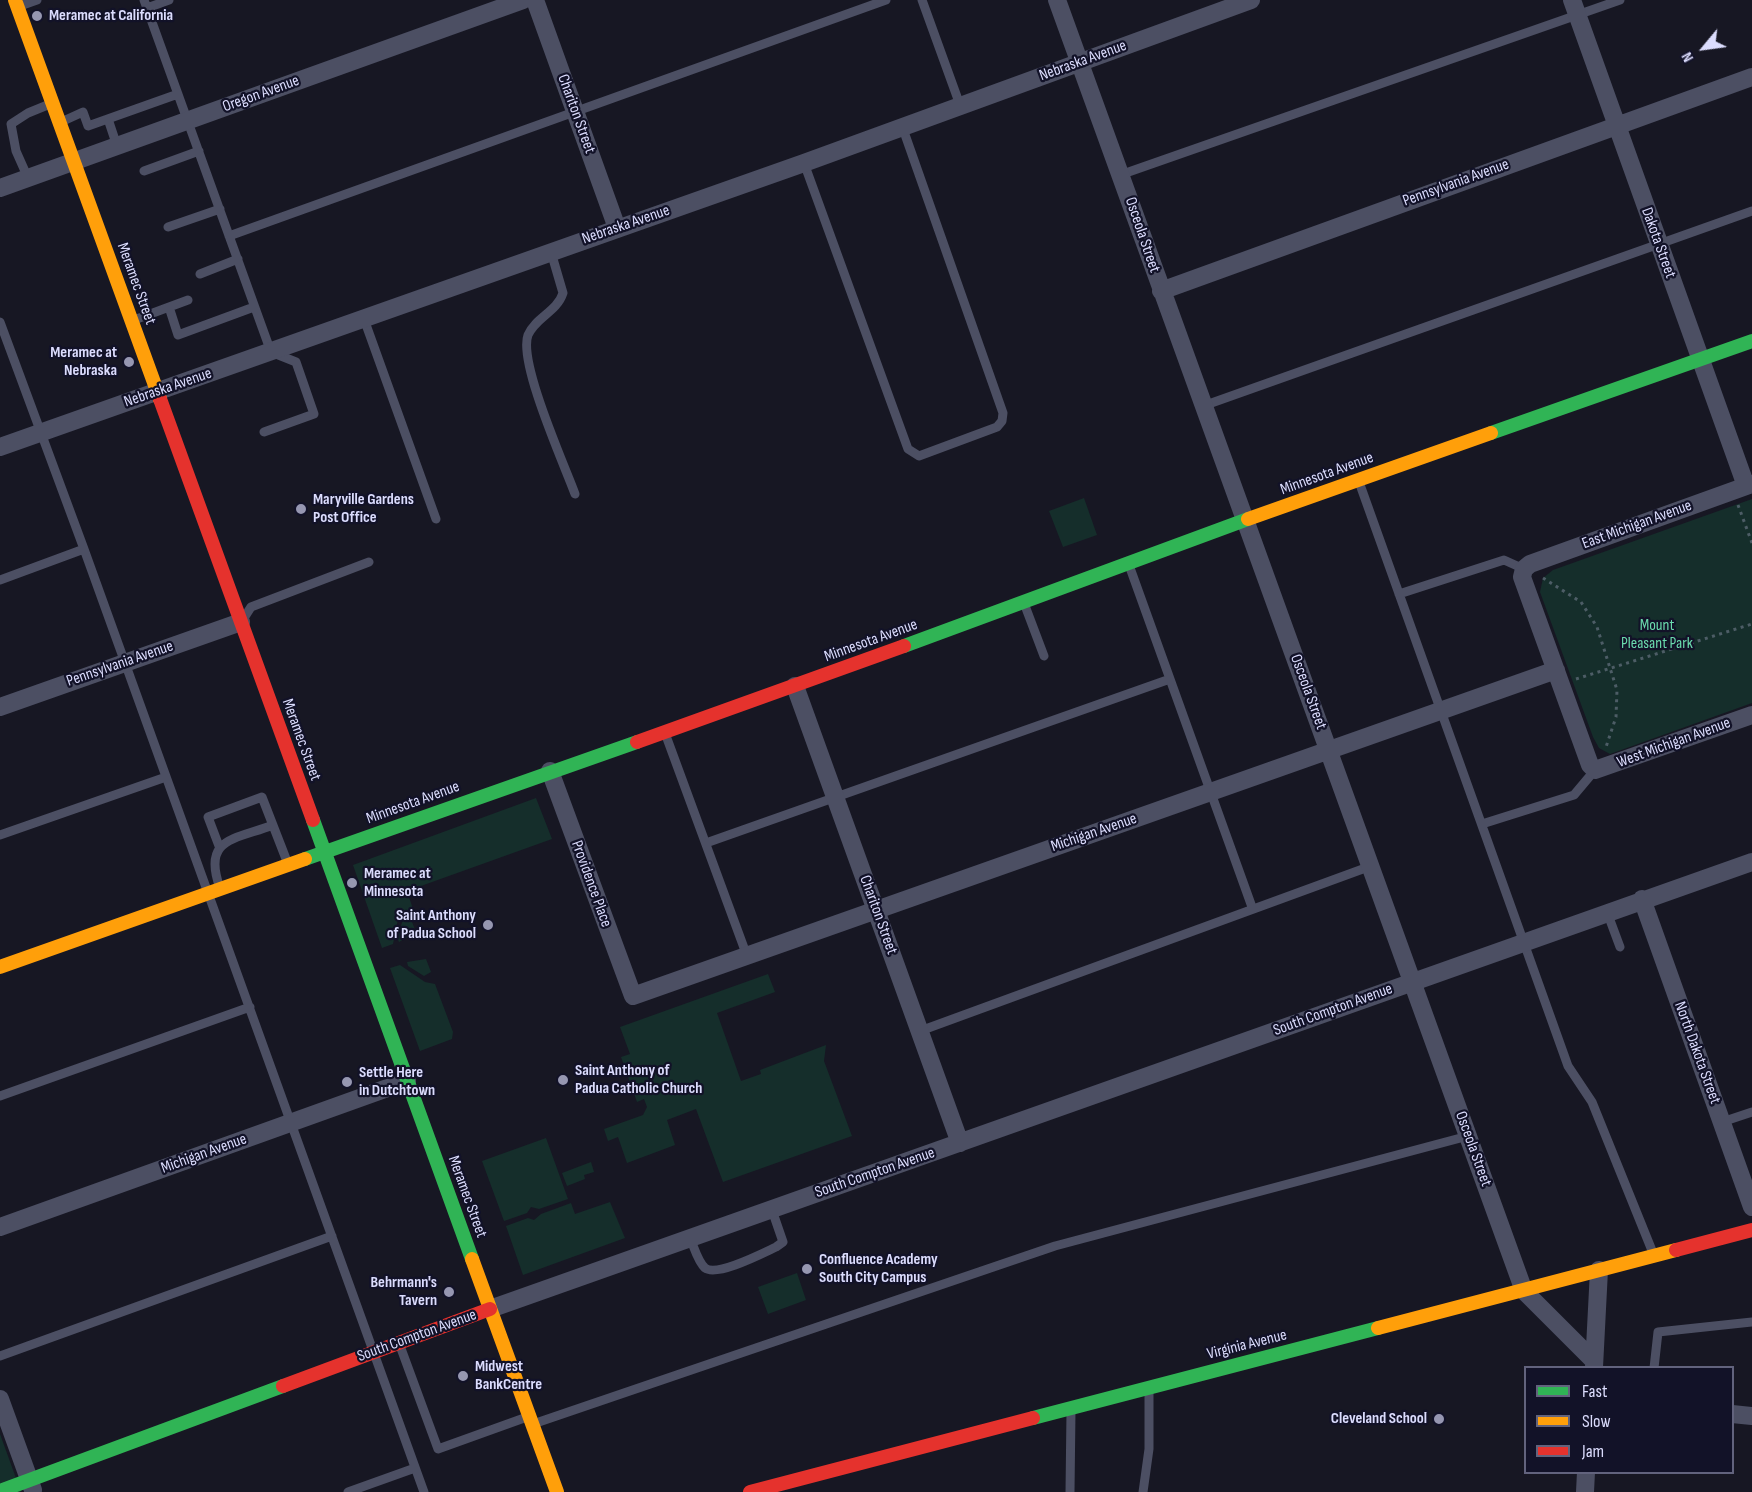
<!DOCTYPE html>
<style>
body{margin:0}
#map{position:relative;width:1752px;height:1492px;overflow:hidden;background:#171723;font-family:"Sofia Sans Condensed",sans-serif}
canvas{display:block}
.legend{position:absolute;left:1524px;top:1366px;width:210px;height:108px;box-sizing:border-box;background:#121228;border:2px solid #62637d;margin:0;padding:8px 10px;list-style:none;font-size:18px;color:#dbdcfd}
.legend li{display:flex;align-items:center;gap:12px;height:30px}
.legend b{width:30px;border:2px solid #62637d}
.north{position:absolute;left:1674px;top:18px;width:60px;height:60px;-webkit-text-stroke:4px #121228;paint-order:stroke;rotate:241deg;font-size:16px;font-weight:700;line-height:24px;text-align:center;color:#dbdcfd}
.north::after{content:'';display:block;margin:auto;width:21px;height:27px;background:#dbdcfd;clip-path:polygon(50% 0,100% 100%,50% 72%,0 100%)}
</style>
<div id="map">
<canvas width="1752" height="1492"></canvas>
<ul class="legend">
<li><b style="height:8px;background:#30b455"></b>Fast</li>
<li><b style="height:8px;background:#ff9f0a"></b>Slow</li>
<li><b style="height:8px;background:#e5322d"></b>Jam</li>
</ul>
<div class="north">N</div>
</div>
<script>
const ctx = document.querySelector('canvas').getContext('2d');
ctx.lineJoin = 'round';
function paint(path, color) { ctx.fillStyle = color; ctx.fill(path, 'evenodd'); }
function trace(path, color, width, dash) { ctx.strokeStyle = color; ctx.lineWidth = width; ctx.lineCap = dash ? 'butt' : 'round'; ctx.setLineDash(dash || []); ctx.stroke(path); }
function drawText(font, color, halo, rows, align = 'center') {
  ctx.font = font + ' "Sofia Sans Condensed",sans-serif'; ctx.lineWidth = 4.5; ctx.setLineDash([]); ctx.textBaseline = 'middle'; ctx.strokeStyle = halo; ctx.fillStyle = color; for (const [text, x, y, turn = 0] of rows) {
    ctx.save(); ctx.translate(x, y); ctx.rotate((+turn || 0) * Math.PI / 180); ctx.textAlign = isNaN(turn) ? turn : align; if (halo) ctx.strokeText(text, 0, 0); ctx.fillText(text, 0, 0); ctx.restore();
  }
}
paint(new Path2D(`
 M1084,498L1097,535L1063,547L1049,511Z
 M1752,499V703L1610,754L1599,748L1593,737L1540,592L1543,578L1553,570Z
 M536,798L552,839L407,891L413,909L399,914L393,944L382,948L353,865Z
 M410,917L416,932L399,942L397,937L403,920Z
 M426,959L431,972L424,976L408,966L407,962Z
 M400,965L425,982L435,984L453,1032L452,1039L420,1051L390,968Z
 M768,974L775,992L717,1013L741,1081L761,1074L760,1070L826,1045L824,1061L852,1136L723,1182L696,1109L667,1120L675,1145L627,1163L618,1137L608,1141L604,1129L643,1115L647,1107L644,1099L637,1102L621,1057L630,1054L620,1027Z
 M546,1138L568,1199L539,1209L531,1207L527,1213L504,1221L482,1161Z
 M591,1162L594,1172L584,1175L585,1179L567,1186L562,1173Z
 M610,1202L625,1238L523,1275L506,1226L528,1218L534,1220L541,1214L571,1203L575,1214Z
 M797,1273L806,1300L768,1314L758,1287Z
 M0,1434L21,1492H0Z`), '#152e2b');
trace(new Path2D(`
 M1738,505L1752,543
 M1543,578L1581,602L1597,627L1617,690L1616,717L1606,747
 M1576,679L1752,624`), '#4d5d66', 3, [3, 4.5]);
trace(new Path2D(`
 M144,0L271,352L296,362L314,414L264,432
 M922,0L960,105
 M20,6L37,0
 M147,8L169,0
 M108,119L117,146
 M61,122L83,112L88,126L178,94
 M804,163L908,449L919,456L997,427L1002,421L1003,413L902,126
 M144,171L199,151
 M1120,175L1620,0
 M28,178L16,151L11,124L28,113L50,104
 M168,227L220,209
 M229,236L886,0
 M551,252L563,293C557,312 536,317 528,335C518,362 564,464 575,494
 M200,274L238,259
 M169,307L178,335L254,307
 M364,319L436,519
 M134,320L188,300
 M0,322L84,549L424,1492
 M1203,406L1752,211
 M1358,479L1568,1066L1592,1102L1653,1253
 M1129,565L1252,907
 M0,580L84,549
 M1399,594L1504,560L1524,569
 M1024,603L1044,656
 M244,618L251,607L369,562
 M665,733L747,956
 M1482,824L1574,795L1595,770
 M0,835L166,777
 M706,843L1170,679
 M219,846L208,817L262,797L288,864
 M220,888C202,838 234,840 273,825
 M1607,912L1620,947
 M920,1031L1371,866
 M0,1096L250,1007
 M1722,1122L1752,1112
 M690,1238C694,1247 698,1262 705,1268C717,1277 763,1253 776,1247L783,1242L772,1210
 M399,1343L438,1449L527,1417
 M0,1356L332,1236
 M1654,1368L1658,1332L1752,1322
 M533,1424L1055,1246L1468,1136
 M348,1492L415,1468
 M1070,1492L1071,1411
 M1143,1492L1149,1449V1390`), '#4c4f63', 9);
trace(new Path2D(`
 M535,0L617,228
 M1057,0L1524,1291L1594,1361
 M1572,0L1746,486
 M0,188L523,0
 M1161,291L1752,77
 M0,447L804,163L1251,0
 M1752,484L1530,564L1524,569L1522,577L1590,765L1595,770L1752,715
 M795,686L960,1143
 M0,707L241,622
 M550,771L633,996L1556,670
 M1642,899L1752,1207
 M0,1227L407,1081
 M490,1309L1752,862
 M1594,1367L1599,1270
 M0,1399L33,1490
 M1732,1414L1752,1416
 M1585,1492L1586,1472`), '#4c4f63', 18);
trace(new Path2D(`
 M1491,433L1752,341
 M904,646L1248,519
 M313,820L472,1259
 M305,859L637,742
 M1033,1418L1378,1328
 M0,1491L283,1386`), '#30b455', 14);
trace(new Path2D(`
 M15,0L160,399
 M1248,519L1491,433
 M0,967L305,859
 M472,1259L557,1492
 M1378,1328L1676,1250`), '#ff9f0a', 14);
trace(new Path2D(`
 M160,399L313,820
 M637,742L904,646
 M1676,1250L1752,1230
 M283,1386L490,1309
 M750,1492L1033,1418`), '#e5322d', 14);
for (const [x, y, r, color] of [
 [37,16,6,"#9697b1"],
 [129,362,6,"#9697b1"],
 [301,509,6,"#9697b1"],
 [352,883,6,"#9697b1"],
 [488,925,6,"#9697b1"],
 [563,1080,6,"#9697b1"],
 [347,1082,6,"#9697b1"],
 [807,1269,6,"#9697b1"],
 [449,1292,6,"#9697b1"],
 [463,1376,6,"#9697b1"],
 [1439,1419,6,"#9697b1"]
]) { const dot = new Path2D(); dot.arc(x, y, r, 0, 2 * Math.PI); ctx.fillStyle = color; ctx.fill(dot); trace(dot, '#121228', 2); }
drawText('bold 16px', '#dbdcfd', '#121228', [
 ["Meramec at California",49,16],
 ["Meramec at",117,353,"right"],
 ["Nebraska",117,371,"right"],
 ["Maryville Gardens",313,500],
 ["Post Office",313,518],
 ["Meramec at",364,874],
 ["Minnesota",364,892],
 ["Saint Anthony",476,916,"right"],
 ["of Padua School",476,934,"right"],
 ["Saint Anthony of",575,1071],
 ["Padua Catholic Church",575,1089],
 ["Settle Here",359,1073],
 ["in Dutchtown",359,1091],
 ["Confluence Academy",819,1260],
 ["South City Campus",819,1278],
 ["Behrmann's",437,1283,"right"],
 ["Tavern",437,1301,"right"],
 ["Midwest",475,1367],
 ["BankCentre",475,1385],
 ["Cleveland School",1427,1419,"right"]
], 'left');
drawText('16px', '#dbdcfd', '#121228', [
 ["Nebraska Avenue",1083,61,-20],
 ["Oregon Avenue",261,94,-20],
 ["Chariton Street",576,114,70],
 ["Pennsylvania Avenue",1456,183,-20],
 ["Nebraska Avenue",626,225,-19],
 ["Osceola Street",1142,235,71],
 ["Dakota Street",1658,243,70],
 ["Meramec Street",136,284,70],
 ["Nebraska Avenue",168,388,-19],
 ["Minnesota Avenue",1327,474,-20],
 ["East Michigan Avenue",1637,525,-20],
 ["Minnesota Avenue",871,641,-20],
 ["Pennsylvania Avenue",120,664,-19],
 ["Osceola Street",1308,692,70],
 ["Meramec Street",301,740,70],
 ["West Michigan Avenue",1674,743,-20],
 ["Minnesota Avenue",413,803,-20],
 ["Michigan Avenue",1094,833,-19],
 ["Providence Place",591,884,70],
 ["Chariton Street",878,915,70],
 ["South Compton Avenue",1333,1010,-20],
 ["North Dakota Street",1697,1053,70],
 ["Osceola Street",1473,1149,70],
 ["Michigan Avenue",204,1154,-20],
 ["South Compton Avenue",875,1173,-19],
 ["Meramec Street",467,1197,70],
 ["South Compton Avenue",417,1336,-20],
 ["Virginia Avenue",1247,1345,-14]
]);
drawText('16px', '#6adaad', '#121228', [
 ["Mount",1657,626],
 ["Pleasant Park",1657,644]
]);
</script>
